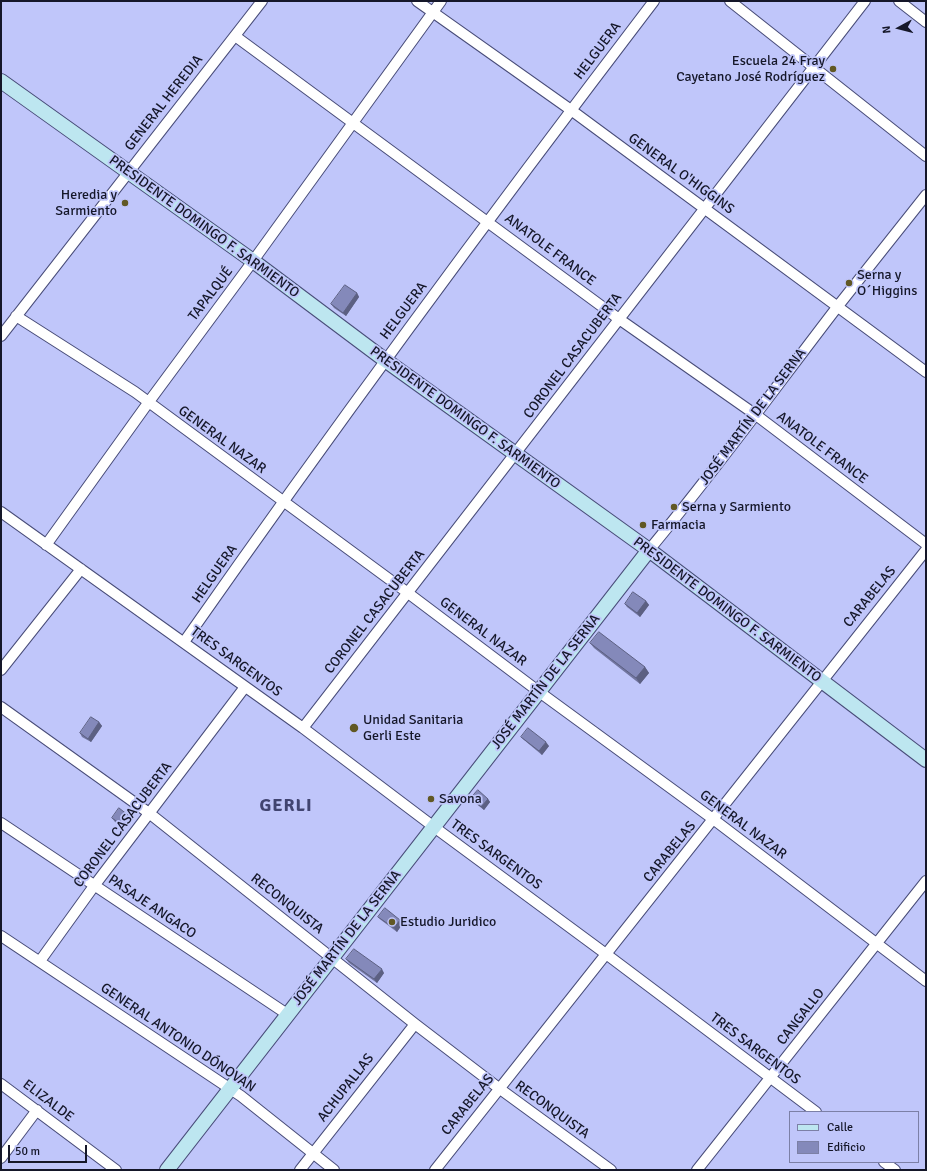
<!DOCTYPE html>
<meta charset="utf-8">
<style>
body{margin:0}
#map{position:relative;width:927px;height:1171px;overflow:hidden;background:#c0c6fa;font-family:Signika,sans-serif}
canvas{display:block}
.frame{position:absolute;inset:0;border:2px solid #151729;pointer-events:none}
.legend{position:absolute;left:789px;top:1111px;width:130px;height:52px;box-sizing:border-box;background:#c0c6fa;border:1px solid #7c80a6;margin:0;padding:5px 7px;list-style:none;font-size:12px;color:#151729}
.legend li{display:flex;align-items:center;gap:8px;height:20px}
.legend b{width:20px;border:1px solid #7c80a6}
.north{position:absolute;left:879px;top:8px;width:40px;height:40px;-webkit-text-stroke:3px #c0c6fa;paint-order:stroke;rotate:263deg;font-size:11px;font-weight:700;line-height:16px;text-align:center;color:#151729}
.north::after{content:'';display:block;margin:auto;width:14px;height:18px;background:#151729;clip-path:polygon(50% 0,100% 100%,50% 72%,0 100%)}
.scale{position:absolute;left:8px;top:1145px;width:79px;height:18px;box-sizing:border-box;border:2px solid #151729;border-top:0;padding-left:5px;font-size:12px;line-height:14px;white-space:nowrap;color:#151729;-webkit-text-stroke:3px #c0c6fa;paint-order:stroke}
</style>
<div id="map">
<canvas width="927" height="1171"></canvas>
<div class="frame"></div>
<ul class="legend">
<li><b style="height:5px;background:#bde6f0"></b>Calle</li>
<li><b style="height:11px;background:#8489ba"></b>Edificio</li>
</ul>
<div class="north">N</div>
<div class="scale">50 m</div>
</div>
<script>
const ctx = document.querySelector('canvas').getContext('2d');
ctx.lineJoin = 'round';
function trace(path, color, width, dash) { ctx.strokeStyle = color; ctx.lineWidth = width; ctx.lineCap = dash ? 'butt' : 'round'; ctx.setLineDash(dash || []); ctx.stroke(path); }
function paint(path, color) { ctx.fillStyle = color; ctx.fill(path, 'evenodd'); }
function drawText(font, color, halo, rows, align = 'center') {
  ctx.font = font + ' Signika,sans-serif'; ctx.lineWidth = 3.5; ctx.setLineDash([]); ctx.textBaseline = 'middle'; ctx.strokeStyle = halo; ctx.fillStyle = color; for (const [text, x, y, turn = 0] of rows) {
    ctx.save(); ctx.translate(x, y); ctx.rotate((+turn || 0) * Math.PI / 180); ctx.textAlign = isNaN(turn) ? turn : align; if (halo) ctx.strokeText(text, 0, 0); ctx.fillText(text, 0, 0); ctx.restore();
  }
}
const street = new Path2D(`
 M417,1L571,110L926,372
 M730,1L926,156
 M899,1L926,22
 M235,36L619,319L756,415L926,544
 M16,316L135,392L408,593L538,691L713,819L926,981
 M1,336L262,1
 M1,512L303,728L434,827L606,954L816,1112
 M46,545L148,403L253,261L441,1
 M649,550C715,471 775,388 838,306C867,269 897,232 926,195
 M184,642C336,425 493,212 654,1
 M1,670L81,569
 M1,707L149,813L415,1024L500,1089L611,1170
 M303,728L865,1
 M1,823L287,1014
 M1,936L241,1096L334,1170
 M40,961L94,886L245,687
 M1,1084L116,1170
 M1,1158L37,1110
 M884,1162L895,1170
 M300,1170L415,1024
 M435,1170L926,550
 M697,1170L926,881`);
const secondary = new Path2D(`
 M1,81L253,261L385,360L649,550L926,760
 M167,1170C328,964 487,756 649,550`);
trace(street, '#484c78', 12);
trace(secondary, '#484c78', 16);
trace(street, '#fff', 10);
trace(secondary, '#bde6f0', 14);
paint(new Path2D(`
 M357,293L359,297L346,316L334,308L331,304Z
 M646,601L649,605L640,617L627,607L625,604Z
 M590,643L645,667L649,673L640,684L594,648Z
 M99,722L102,726L91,742L82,737L80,733Z
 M521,737L549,746L542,755L524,740Z
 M471,798L488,799L490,802L484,810L474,802Z
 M112,818L131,819L124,828L115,822Z
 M378,917L403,923L397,932L381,920Z
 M346,959L384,973L377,983L349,963Z`), '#7276a0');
paint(new Path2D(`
 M357,293L359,297L346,316L343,313Z
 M646,601L649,605L640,617L637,613Z
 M645,667L649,673L640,684L636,678Z
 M99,722L102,726L91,742L88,739Z
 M546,742L549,746L542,755L539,751Z
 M488,799L490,802L484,810L481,807Z
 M128,815L131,819L124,828L122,825Z
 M400,920L403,923L397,932L394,928Z
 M382,969L384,973L377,983L374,979Z`), '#5c6082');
const building = new Path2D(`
 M345,285L357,293L343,313L331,304Z
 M633,592L646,601L637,613L625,604Z
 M599,632L645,667L636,678L590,643Z
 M91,717L99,722L88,739L80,733Z
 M528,728L546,742L539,751L521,737Z
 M478,790L488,799L481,807L471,798Z
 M119,808L128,815L122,825L112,818Z
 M385,908L400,920L394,928L378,917Z
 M354,949L382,969L374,979L346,959Z`);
paint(building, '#8489ba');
trace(building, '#5c6082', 1);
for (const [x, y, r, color] of [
 [833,69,4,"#615824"],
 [125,203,4,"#615824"],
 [849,283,4,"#615824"],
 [674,507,4,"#615824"],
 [643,525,4,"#615824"],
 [354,728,5,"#615824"],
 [431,799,4,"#615824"],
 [392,922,4,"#615824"]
]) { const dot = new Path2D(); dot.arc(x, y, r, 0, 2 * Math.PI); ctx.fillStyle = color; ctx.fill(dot); trace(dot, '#c0c6fa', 1.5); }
drawText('14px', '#151729', '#c0c6fa', [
 ["HELGUERA",598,51,-53],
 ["GENERAL HEREDIA",164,103,-52],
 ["GENERAL O'HIGGINS",681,174,36],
 ["PRESIDENTE DOMINGO F. SARMIENTO",204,227,36],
 ["ANATOLE FRANCE",550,250,37],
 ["TAPALQUÉ",211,294,-53],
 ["HELGUERA",404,311,-53],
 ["CORONEL CASACUBERTA",573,356,-53],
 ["JOSÉ MARTÍN DE LA SERNA",753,417,-53],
 ["PRESIDENTE DOMINGO F. SARMIENTO",465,418,36],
 ["GENERAL NAZAR",222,440,36],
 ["ANATOLE FRANCE",822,448,37],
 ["HELGUERA",215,574,-55],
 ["CARABELAS",870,597,-51],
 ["PRESIDENTE DOMINGO F. SARMIENTO",727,610,37],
 ["CORONEL CASACUBERTA",375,612,-52],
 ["GENERAL NAZAR",483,632,37],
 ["TRES SARGENTOS",236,662,36],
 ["JOSÉ MARTÍN DE LA SERNA",546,682,-52],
 ["CORONEL CASACUBERTA",123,825,-53],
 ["GENERAL NAZAR",743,825,37],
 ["CARABELAS",670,852,-51],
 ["TRES SARGENTOS",496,855,36],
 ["RECONQUISTA",287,904,38],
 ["PASAJE ANGACO",152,907,34],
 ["JOSÉ MARTÍN DE LA SERNA",347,938,-52],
 ["CANGALLO",801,1017,-52],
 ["GENERAL ANTONIO DÓNOVAN",178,1038,34],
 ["TRES SARGENTOS",755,1049,37],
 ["ACHUPALLAS",346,1088,-52],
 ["ELIZALDE",48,1101,37],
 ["CARABELAS",468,1105,-51],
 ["RECONQUISTA",552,1110,36]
]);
drawText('14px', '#151729', '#c0c6fa', [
 ["Escuela 24 Fray",825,61,"right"],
 ["Cayetano José Rodríguez",825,77,"right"],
 ["Heredia y",117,195,"right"],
 ["Sarmiento",117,211,"right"],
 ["Serna y",857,275],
 ["O´Higgins",857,291],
 ["Serna y Sarmiento",682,507],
 ["Farmacia",651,525],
 ["Unidad Sanitaria",363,720],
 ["Gerli Este",363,736],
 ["Savona",439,799],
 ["Estudio Juridico",400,922]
], 'left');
ctx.letterSpacing = '1px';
drawText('bold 18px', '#414470', '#c0c6fa', [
 ["GERLI",286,806]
]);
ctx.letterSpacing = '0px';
</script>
